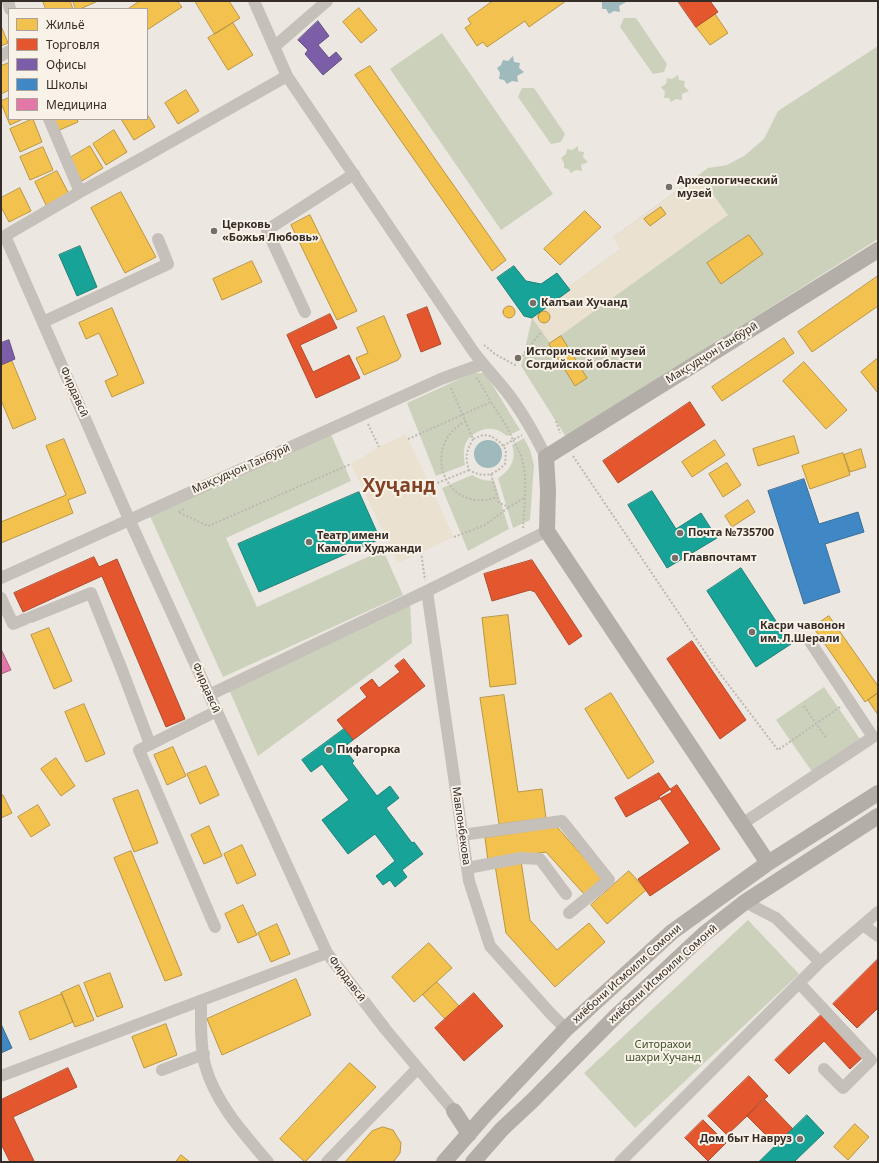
<!DOCTYPE html>
<meta charset="utf-8">
<style>
body{margin:0}
#map{position:relative;width:879px;height:1163px;overflow:hidden;background:#ece8e1;font-family:"Noto Sans",sans-serif}
canvas{display:block}
.frame{position:absolute;inset:0;border:2px solid #362d28;pointer-events:none}
.legend{position:absolute;left:8px;top:8px;width:140px;height:112px;box-sizing:border-box;background:#f9f2e8;border:1px solid #aba39b;margin:0;padding:5px 7px;list-style:none;font-size:12px;color:#362d28}
.legend li{display:flex;align-items:center;gap:8px;height:20px}
.legend b{width:20px;border:1px solid #aba39b}
</style>
<div id="map">
<canvas width="879" height="1163"></canvas>
<div class="frame"></div>
<ul class="legend">
<li><b style="height:11px;background:#f2c14e"></b>Жильё</li>
<li><b style="height:11px;background:#e4572e"></b>Торговля</li>
<li><b style="height:11px;background:#7b5ea7"></b>Офисы</li>
<li><b style="height:11px;background:#3f88c5"></b>Школы</li>
<li><b style="height:11px;background:#e377a8"></b>Медицина</li>
</ul>
</div>
<script>
const ctx = document.querySelector('canvas').getContext('2d');
ctx.lineJoin = 'round';
function paint(path, color) { ctx.fillStyle = color; ctx.fill(path, 'evenodd'); }
function trace(path, color, width, dash) { ctx.strokeStyle = color; ctx.lineWidth = width; ctx.lineCap = dash ? 'butt' : 'round'; ctx.setLineDash(dash || []); ctx.stroke(path); }
function drawText(font, color, halo, rows, align = 'center') {
  ctx.font = font + ' "Noto Sans",sans-serif'; ctx.lineWidth = 4; ctx.setLineDash([]); ctx.textBaseline = 'middle'; ctx.strokeStyle = halo; ctx.fillStyle = color; for (const [text, x, y, turn = 0] of rows) {
    ctx.save(); ctx.translate(x, y); ctx.rotate((+turn || 0) * Math.PI / 180); ctx.textAlign = isNaN(turn) ? turn : align; if (halo) ctx.strokeText(text, 0, 0); ctx.fillText(text, 0, 0); ctx.restore();
  }
}
paint(new Path2D(`
 M624,18H636L667,64L664,72L653,74L620,27Z
 M442,33L553,194L501,230L390,69Z
 M878,46V239L566,437L521,366L532,318L570,290L568,287L621,249L613,237L708,168L727,165L744,156L764,139L778,111Z
 M678,75L679,80L685,81L684,86L689,91L682,94V100L676,99L671,102L669,98H664L665,92L661,87L666,84L667,78L672,79Z
 M522,88H534L565,134L561,142L551,144L518,97Z
 M578,146V151L584,152L583,157L588,162L581,165L582,171L576,170L571,173L568,169L564,168V163L561,158L566,154L567,149L572,150Z
 M473,373H483L487,376L520,430L507,436C503,433 499,430 493,429C483,427 468,435 465,445C463,452 464,458 465,465L436,476L407,403Z
 M330,432L351,481L226,538L257,607L383,550L403,595L223,677L149,514Z
 M524,438L530,450L534,465L530,520L513,528L498,478C510,471 517,459 512,445Z
 M472,475C479,479 486,482 494,480L509,529L468,551L442,488Z
 M410,600L412,643L258,756L227,685Z
 M824,687L860,739L813,773L776,720Z
 M748,920L799,974L635,1128L584,1073Z`), '#ccd1bc');
paint(new Path2D(`
 M699,175L728,215L550,343L532,318L570,290L568,287L621,249L613,237ZM661,207L666,214L650,226L644,219Z
 M406,434L454,537L398,563L351,464L379,447Z`), '#eae1d1');
paint(new Path2D(`
 M601,1H624L626,2L619,6L620,12L614,11L609,14L606,9H602V3Z
 M513,56L514,62L520,63L519,68L524,72L517,76L518,82L512,81L507,84L504,80L499,79L500,73L497,68L501,65L503,60L508,61Z
 M474 454a14 14 0 1 1 28 0a14 14 0 1 1-28 0Z`), '#9ebabc');
const homes = new Path2D(`
 M43,1H70L73,9H46Z
 M73,1H98L80,9H76Z
 M140,1H177L182,7L147,30V9H128Z
 M195,1H229L240,18L215,34Z
 M493,1H566L529,27L525,21L487,47L483,42L477,46L465,28L471,24L468,19Z
 M359,8L377,30L361,43L343,22Z
 M715,14L728,33L710,45L696,27Z
 M233,23L253,55L228,70L208,38Z
 M1,26L8,43L1,46Z
 M9,63V90L1,94V66Z
 M370,66L506,260L492,271L355,75Z
 M186,90L199,111L178,124L165,103Z
 M9,98V119H23L10,125L1,103V101Z
 M147,114L155,127L134,140L121,119H147Z
 M33,119L42,142L20,152L10,129Z
 M50,119H77L78,122L55,132Z
 M114,130L127,152L106,165L93,144Z
 M90,146L103,168L82,181L68,159Z
 M43,147L53,170L30,180L20,157Z
 M57,171L69,194L46,205L35,182Z
 M20,188L31,211L9,222L1,207V198Z
 M121,192L156,257L125,273L91,208Z
 M661,207L666,214L650,226L644,219Z
 M585,211L601,227L560,265L544,249Z
 M310,215L357,311L337,320L291,225Z
 M749,235L763,254L721,284L707,263Z
 M252,261L262,282L222,300L213,279Z
 M878,276V306L812,352L798,332Z
 M503 312a6 6 0 1 1 12 0a6 6 0 1 1-12 0Z
 M112,308L144,383L112,397L105,381L118,375L99,333L86,339L79,323Z
 M538 317a6 6 0 1 1 12 0a6 6 0 1 1-12 0Z
 M384,316L401,356L398,360L364,375L356,358L368,353L357,328Z
 M561,336L587,378L575,386L549,344Z
 M784,338L794,353L722,401L712,387Z
 M878,358V393L861,372Z
 M12,361L36,419L13,429L1,400V365Z
 M804,362L847,410L826,429L783,381Z
 M794,436L799,453L758,466L753,449Z
 M64,439L86,493L68,500L73,513L1,543V522L66,495L46,446Z
 M715,440L725,455L692,477L682,462Z
 M861,449L866,467L850,472L844,455Z
 M843,453L850,475L810,489L802,466Z
 M727,463L741,485L723,497L709,474Z
 M748,500L755,512L732,527L725,516Z
 M508,615L516,684L490,687L482,618Z
 M829,616L878,686V693L865,702L813,627Z
 M49,628L72,681L54,689L31,635Z
 M611,693L654,762L628,779L585,709Z
 M878,693V715L868,700Z
 M504,695L518,792L542,789L546,818L499,824L480,698Z
 M84,704L105,754L86,762L65,712Z
 M173,747L186,776L167,785L154,755Z
 M56,758L75,786L61,796L41,769Z
 M206,766L219,795L200,804L187,774Z
 M138,790L158,843L134,852L113,799Z
 M1,795H3L12,813L1,818Z
 M38,805L50,825L31,837L18,817Z
 M209,826L222,856L204,864L191,835Z
 M557,827L602,878L584,894L546,852L488,861L485,838Z
 M242,845L256,875L237,884L224,854Z
 M131,851L182,975L165,981L114,858Z
 M521,861L530,920L557,950L589,923L605,942L555,987L506,933L495,865Z
 M629,871L646,890L607,924L591,905Z
 M243,905L257,935L238,943L225,914Z
 M277,924L290,954L271,962L258,933Z
 M429,943L452,968L414,1002L392,977Z
 M110,973L123,1007L97,1017L84,983Z
 M296,979L311,1015L222,1055L207,1019Z
 M437,982L459,1006L445,1019L423,995Z
 M79,985L94,1020L75,1027L61,993Z
 M62,994L73,1022L30,1040L19,1012Z
 M166,1024L177,1055L144,1068L132,1037Z
 M350,1063L376,1087L305,1162L280,1139Z
 M855,1124L869,1137L848,1160L834,1147Z
 M383,1127L393,1130L401,1143L400,1153L394,1161L392,1162H345L372,1131Z
 M181,1155L190,1162H176Z`);
paint(homes, '#f2c14e');
trace(homes, '#ba9543', 1);
const shops = new Path2D(`
 M678,1H710L718,12L696,27Z
 M427,307L441,344L421,352L407,315Z
 M330,314L337,328L300,345L313,372L349,355L360,378L316,398L287,335Z
 M690,402L705,425L618,483L603,461Z
 M94,557L99,567L117,559L185,719L166,727L102,576L23,612L14,593Z
 M532,560L582,636L569,645L535,592L530,590L492,601L484,574Z
 M692,641L746,720L720,739L667,659Z
 M404,659L425,686L353,740L337,720L367,697L360,688L372,679L379,688L400,672L395,666Z
 M659,773L672,792L626,817L615,798Z
 M677,785L720,849L650,896L638,879L690,843L659,797Z
 M878,959V1008L857,1028L833,1004Z
 M474,993L503,1026L464,1061L435,1028Z
 M823,1013L864,1056L850,1069L824,1041L789,1074L775,1060Z
 M68,1068L77,1087L13,1117L34,1161L31,1162H10L1,1144V1100Z
 M749,1076L768,1096L727,1135L708,1116Z
 M764,1099L793,1129L776,1145L747,1116Z
 M703,1120L726,1143L708,1161L685,1138Z`);
paint(shops, '#e4572e');
trace(shops, '#b04a2c', 1);
const offices = new Path2D(`
 M318,21L329,36L318,45L329,58L336,52L342,59L323,75L305,54L308,50L298,40Z
 M9,340L15,359L1,365V343Z`);
paint(offices, '#7b5ea7');
trace(offices, '#664f81', 1);
const schools = new Path2D(`
 M804,479L819,524L858,512L864,532L825,544L840,592L804,604L768,491Z
 M1,1024L12,1048L1,1053Z`);
paint(schools, '#3f88c5');
trace(schools, '#3c6d96', 1);
const health = new Path2D(`
 M1,649L11,670L1,674Z`);
paint(health, '#e377a8');
trace(health, '#af6182', 1);
const public = new Path2D(`
 M80,246L97,287L77,296L59,255Z
 M514,266L526,281L541,284L557,273L570,290L532,318L524,316L497,278Z
 M652,491L676,529L701,513L717,538L667,568L628,505Z
 M359,492L380,539L259,592L238,544Z
 M741,568L791,644L756,667L707,591Z
 M344,729L353,740L343,748L354,761L352,763L377,796L390,786L399,798L386,808L412,843L414,842L423,854L402,870L407,877L395,887L390,880L383,885L376,876L395,861L375,834L348,854L322,820L349,800L322,764L311,772L302,760Z
 M807,1115L824,1133L794,1162H759Z`);
paint(public, '#17a398');
trace(public, '#208076', 1);
trace(new Path2D(`
 M484,345L495,354L515,365L542,331
 M476,378L478,379L491,402
 M451,388L473,439L483,435L491,436L501,443L506,450L505,464C493,476 484,478 469,470C465,456 466,452 473,439
 M466,421C418,446 446,516 497,497
 M556,421L560,433
 M368,424L379,447
 M408,439L491,402L507,427L513,440L522,435
 M503,446L513,440C515,444 518,449 520,453C529,477 524,506 523,530
 M573,456L715,667L778,750L840,707
 M491,474L499,503L509,507L524,498
 M430,486L469,470
 M184,509L178,512L208,526L351,464
 M454,537L485,525L509,507
 M421,552L425,580
 M804,706L826,738`), '#beb8b2', 2, [2, 2]);
trace(new Path2D(`
 M8,1L10,9
 M254,1L287,76L473,351C483,365 495,377 506,391C522,411 534,433 546,457
 M274,47L327,1
 M1,56L9,51
 M49,119L80,192
 M5,236L129,519L327,953L386,1030L454,1111
 M1,238L80,192L144,157L287,76
 M305,312L267,230L354,174
 M43,322L168,264L158,239
 M1,578L441,379L482,364
 M427,591L469,881L490,946L551,1014L566,1029
 M1,598L13,624L25,619
 M31,617L91,593L122,670L150,744
 M209,695L427,591L547,531
 M742,824L873,737L809,640
 M462,835L562,821L609,880L569,913
 M467,868L521,858L540,859L566,894
 M745,902L776,918L820,962
 M863,925L878,936
 M215,927L139,750L217,711
 M799,983L871,1060L843,1088L824,1069
 M201,1001C201,1021 200,1045 205,1065C215,1102 243,1133 268,1162
 M162,1070L204,1054
 M1,1076L327,953
 M327,1162L418,1068
 M620,1162L820,962L878,912`), '#c5c0ba', 12);
trace(new Path2D(`
 M768,863L547,531L548,490L546,457L878,250
 M454,1111L469,1134
 M444,1162L486,1114L566,1029L672,932L768,863L878,793
 M473,1162L502,1129L532,1101L616,1016L704,934L745,902L878,816`), '#b4aea9', 16);
for (const [x, y, r, color] of [
 [669,187,4,"#766e69"],
 [214,231,4,"#766e69"],
 [533,303,4,"#766e69"],
 [518,358,4,"#766e69"],
 [680,533,4,"#766e69"],
 [309,542,4,"#766e69"],
 [675,558,4,"#766e69"],
 [752,632,4,"#766e69"],
 [329,750,4,"#766e69"],
 [800,1139,4,"#766e69"]
]) { const dot = new Path2D(); dot.arc(x, y, r, 0, 2 * Math.PI); ctx.fillStyle = color; ctx.fill(dot); trace(dot, '#f9f2e8', 1.5); }
drawText('bold 11px', '#362d28', '#f9f2e8', [
 ["Археологический",677,181],
 ["музей",677,194],
 ["Церковь",222,225],
 ["«Божья Любовь»",222,238],
 ["Калъаи Хучанд",541,303],
 ["Исторический музей",526,352],
 ["Согдийской области",526,365],
 ["Почта №735700",688,533],
 ["Театр имени",317,536],
 ["Камоли Худжанди",317,549],
 ["Главпочтамт",683,558],
 ["Касри чавонон",760,626],
 ["им. Л.Шерали",760,639],
 ["Пифагорка",337,750],
 ["Дом быт Навруз",792,1139,"right"]
], 'left');
drawText('11px', '#362d28', '#f9f2e8', [
 ["Мақсудҷон Танбӯрӣ",712,353,-32],
 ["Фирдавсӣ",74,392,66],
 ["Мақсудҷон Танбӯрӣ",241,469,-24],
 ["Фирдавсӣ",206,688,66],
 ["Мавлонбекова",461,826,82],
 ["хиёбони Исмоили Сомони",627,974,-42],
 ["хиёбони Исмоили Сомонӣ",663,974,-42],
 ["Фирдавсӣ",347,979,53]
]);
drawText('11px', '#42532d', '#f9f2e8', [
 ["Ситорахои",663,1045],
 ["шахри Хучанд",663,1058]
]);
drawText('bold 19px', '#814225', '#f9f2e8', [
 ["Хуҷанд",399,487]
]);
</script>
